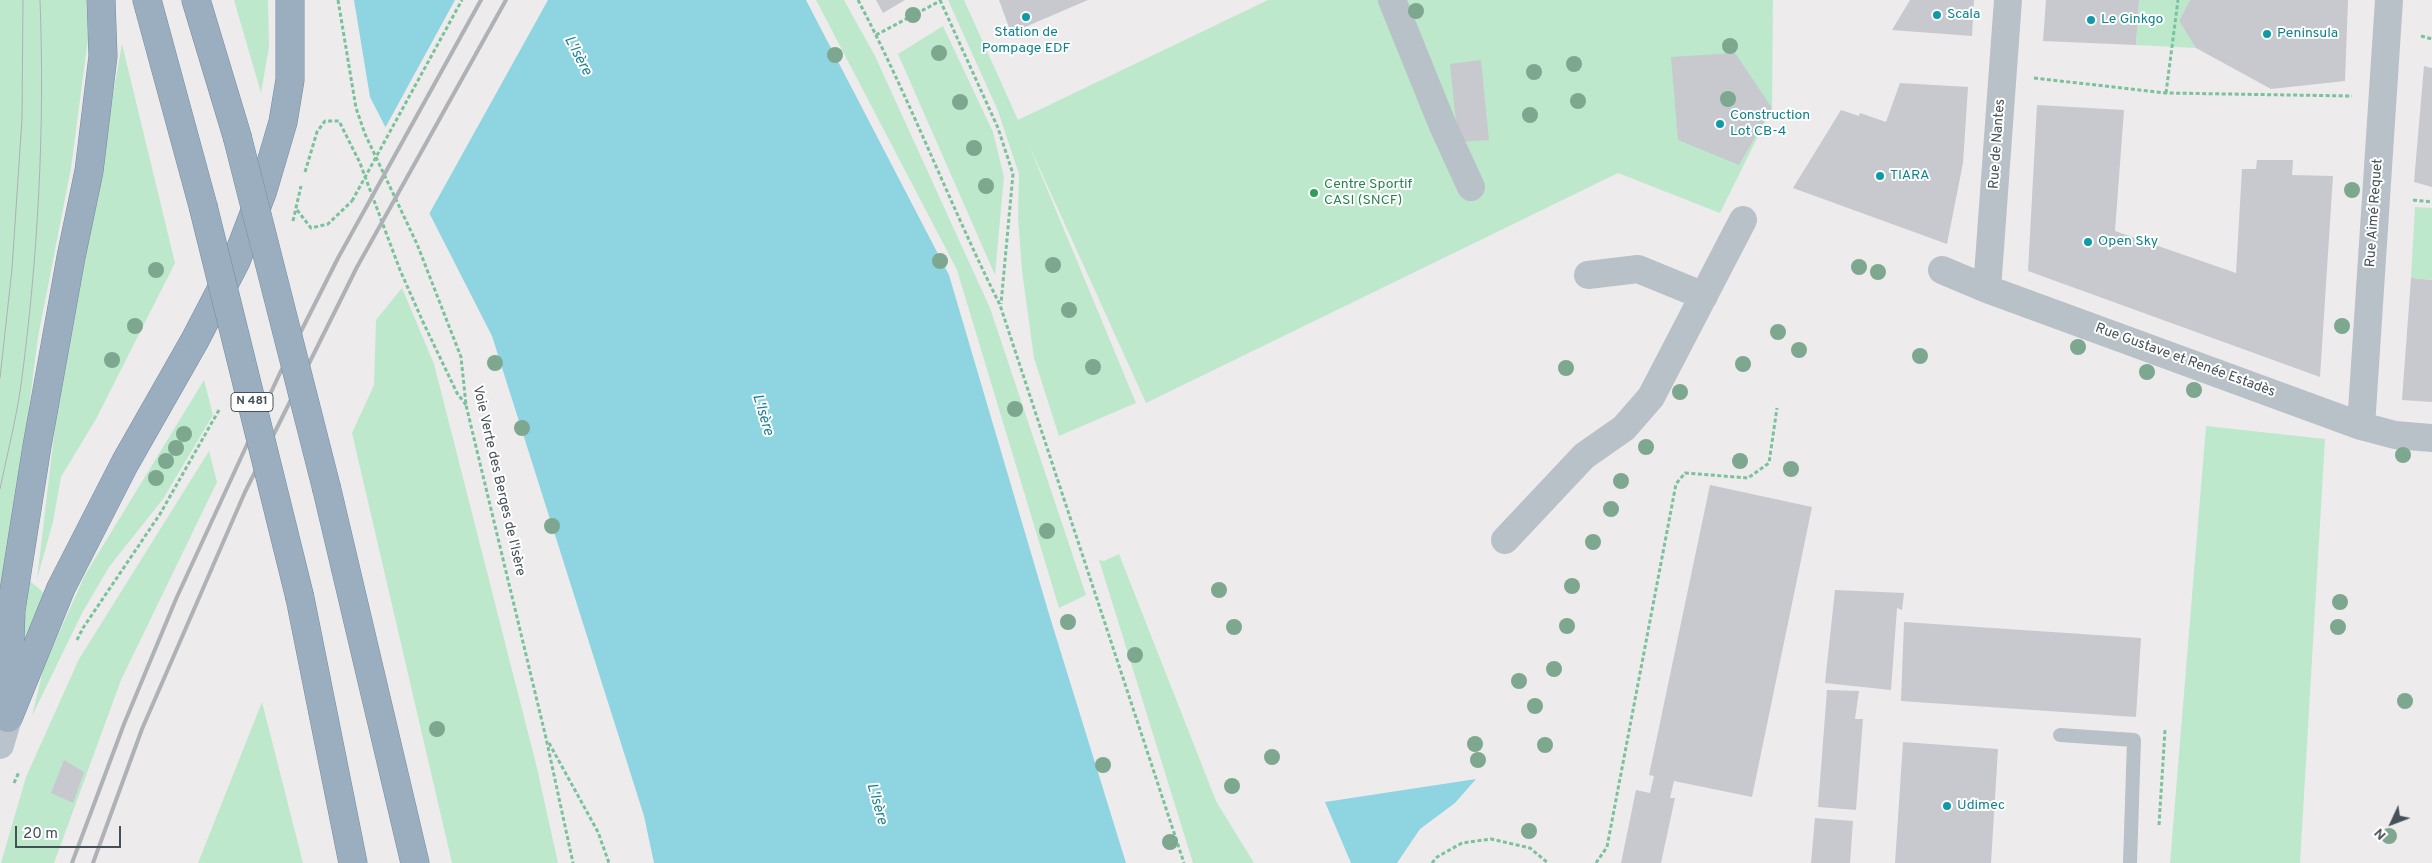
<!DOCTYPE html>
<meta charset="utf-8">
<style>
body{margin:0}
#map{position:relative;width:2432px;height:863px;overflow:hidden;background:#eeebec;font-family:Overpass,sans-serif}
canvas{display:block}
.north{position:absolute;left:2367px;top:798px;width:50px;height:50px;-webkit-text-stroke:4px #fff;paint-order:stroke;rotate:227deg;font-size:14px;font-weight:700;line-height:20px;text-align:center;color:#465057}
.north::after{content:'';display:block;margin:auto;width:18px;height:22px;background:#465057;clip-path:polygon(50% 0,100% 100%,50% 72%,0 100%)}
.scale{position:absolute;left:15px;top:826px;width:106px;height:22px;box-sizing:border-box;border:2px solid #465057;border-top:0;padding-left:6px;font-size:15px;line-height:18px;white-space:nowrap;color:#465057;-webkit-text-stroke:4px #fff;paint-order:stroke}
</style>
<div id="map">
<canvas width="2432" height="863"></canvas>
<div class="north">N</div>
<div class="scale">20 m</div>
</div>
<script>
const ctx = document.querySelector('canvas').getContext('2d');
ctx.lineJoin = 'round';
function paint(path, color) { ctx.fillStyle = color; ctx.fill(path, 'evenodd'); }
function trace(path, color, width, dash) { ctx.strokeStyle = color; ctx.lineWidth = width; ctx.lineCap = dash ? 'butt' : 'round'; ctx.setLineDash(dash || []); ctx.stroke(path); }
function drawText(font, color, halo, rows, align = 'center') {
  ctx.font = font + ' Overpass,sans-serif'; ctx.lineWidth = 4; ctx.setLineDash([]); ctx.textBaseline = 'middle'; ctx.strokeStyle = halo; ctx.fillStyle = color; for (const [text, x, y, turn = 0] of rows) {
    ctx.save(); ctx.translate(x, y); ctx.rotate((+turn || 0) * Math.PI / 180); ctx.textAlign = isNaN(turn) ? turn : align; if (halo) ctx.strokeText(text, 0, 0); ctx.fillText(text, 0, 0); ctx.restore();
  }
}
paint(new Path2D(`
 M0,0H86L88,39L71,168L38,337L17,502L0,601Z
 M234,0H268L269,47L261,93Z
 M816,0H844L875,56L990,308L1086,595L1059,608L957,270Z
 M948,0H964L1018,120L1268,0H1773L1772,108L1720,213L1618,173L1146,403L1028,143L1136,403L1059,436L1034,358L1022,271L1018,217L1019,174L998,111Z
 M2139,0H2190L2179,21L2196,48L2136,45Z
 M943,26L993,132L1004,177L995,275L898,54Z
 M122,44L175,263L96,419L61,477L53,522L37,579L57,410Z
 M2415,207L2432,208V280L2411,278Z
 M402,288L434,364L537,768L558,863H452L352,433L374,385L376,320Z
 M204,380L213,415L163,499L109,567L82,613L32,716L44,666L85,575Z
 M2206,426L2325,439L2300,863H2170Z
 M209,451L217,482L121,680L54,863H1L26,777L79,659Z
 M1119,554L1216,801L1254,863H1193L1099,560L1104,561Z
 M28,579L46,595L14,676Z
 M262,702L303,863H198Z`), '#bde8cc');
paint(new Path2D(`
 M354,0H806L949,275L1049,614L1126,863H654L644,816L492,336L370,97Z
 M1476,779L1455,803L1420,829L1397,863H1351L1325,802Z`), '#8fd4e1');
paint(new Path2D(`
 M455,0H548L428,216L384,130Z`), '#eeebec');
paint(new Path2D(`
 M876,0H905L883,13Z
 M999,0H1088L1011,33Z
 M1910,0H1974L1972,36L1892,30Z
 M2046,0H2139L2136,45L2043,41Z
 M2190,0H2348L2345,81L2271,89L2196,48L2179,21Z
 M1735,53L1772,108L1739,165L1678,140L1671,57Z
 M1481,60L1489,140L1458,142L1450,64Z
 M2424,66L2432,68V187L2414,182Z
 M1900,83L1968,87L1963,163L1947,244L1793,188L1841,110L1859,116L1860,113L1886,122Z
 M2037,105L2124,110L2115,231L2236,273L2242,169H2256L2257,160H2293L2292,175L2333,176L2320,377L2028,271Z
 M2411,278L2432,280V402L2402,400Z
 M1710,485L1812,507L1752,797L1674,781L1670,798H1675L1661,863H1621L1636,790L1650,793L1654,776L1649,775Z
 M1835,590L1904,593L1902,610L1897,608L1891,690L1825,683Z
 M1904,622L2141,638L2136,717L1901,701Z
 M1827,690L1859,691L1855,719H1863L1856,810L1818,807Z
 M1903,742L1998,749L1991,863H1895Z
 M64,760L84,772L73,803L51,793Z
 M1815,818L1853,821L1850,863H1811Z`), '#c7c9ce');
const trunk = new Path2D(`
 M147,0L203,206
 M196,0L237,136
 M327,490L415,863
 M300,598L353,863
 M8,701L11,610L37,446L71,257L89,171L103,56L101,0
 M8,718L61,588L125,463L195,340L236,261L263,190L283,122L290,80V0`);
trace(trunk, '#738ca1', 29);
trace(new Path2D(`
 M338,0L356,108L365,134L417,244L461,357L466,405L546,738L573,863
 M858,0C910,99 950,205 1000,305L1184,863
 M940,0L998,128L1013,174L1001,304
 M876,35L940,1
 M2421,36L2432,39
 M2034,78L2166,93L2352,96
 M2166,93L2178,0
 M305,172L317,132L325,121H339L360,163L400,270L423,322L457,393L466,405
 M2413,200L2432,202
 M297,210L311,228L328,224L352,201
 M293,221L301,186
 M77,640L83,628L160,514L219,410
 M549,743L598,832L609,863
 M14,783L19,772
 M2159,825L2165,730
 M1432,863L1437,857L1462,843L1491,839L1530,848L1548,863
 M1596,863L1607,847L1676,484L1685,473L1748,478L1769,463L1777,408`), '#79c29b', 3, [4, 2.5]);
trace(new Path2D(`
 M2060,735L2134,740L2130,863`), '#b8c1c7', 14);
trace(new Path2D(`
 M1392,0L1443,126L1471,187
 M1942,270L1987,289L2361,426L2395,435L2432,438
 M1588,275L1638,269L1704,296
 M1987,289L2008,0
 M2361,426L2389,0
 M1505,540L1584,456L1624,428L1651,397L1743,220`), '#b8c1c7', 28);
trace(new Path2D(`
 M0,745L8,718`), '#b9c3cc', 28);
trace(trunk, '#9baebf', 28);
trace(new Path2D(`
 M0,378L12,269L22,119L23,0
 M0,489C7,455 16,420 21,385C38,258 45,128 40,0`), '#aeb1b5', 1);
trace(new Path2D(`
 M72,863L124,724L176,599L279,375L338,258L481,0
 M93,863L142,729L245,492L357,267L506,0`), '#aeb1b5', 4);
const trunkBridge = new Path2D(`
 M237,136L327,490
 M203,206L300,598`);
trace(trunkBridge, '#738ca1', 29, []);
trace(new Path2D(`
 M352,201L462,0`), '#79c29b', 3, [4, 2.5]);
trace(trunkBridge, '#9baebf', 28);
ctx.fillStyle = '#7da78f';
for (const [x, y] of [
 [1416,11],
 [913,15],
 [1730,46],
 [939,53],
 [835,55],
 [1574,64],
 [1534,72],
 [1728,99],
 [1578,101],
 [960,102],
 [1530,115],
 [974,148],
 [986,186],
 [2352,190],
 [940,261],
 [1053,265],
 [1859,267],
 [156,270],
 [1878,272],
 [1069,310],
 [135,326],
 [2342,326],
 [1778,332],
 [2078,347],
 [1799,350],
 [1920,356],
 [112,360],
 [495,363],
 [1743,364],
 [1093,367],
 [1566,368],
 [2147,372],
 [2194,390],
 [1680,392],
 [1015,409],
 [522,428],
 [184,434],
 [1646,447],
 [176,448],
 [2403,455],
 [166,461],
 [1740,461],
 [1791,469],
 [156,478],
 [1621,481],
 [1611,509],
 [552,526],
 [1047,531],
 [1593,542],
 [1572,586],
 [1219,590],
 [2340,602],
 [1068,622],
 [1567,626],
 [1234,627],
 [2338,627],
 [1135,655],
 [1554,669],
 [1519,681],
 [2405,701],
 [1535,706],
 [437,729],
 [1475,744],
 [1545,745],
 [1272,757],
 [1478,760],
 [1103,765],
 [1232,786],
 [1529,831],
 [2389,836],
 [1170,842]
]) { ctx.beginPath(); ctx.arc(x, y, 8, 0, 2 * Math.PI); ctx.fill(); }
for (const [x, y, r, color] of [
 [1937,15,5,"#0f9aa8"],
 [1026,17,5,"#0f9aa8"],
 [2091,20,5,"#0f9aa8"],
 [2267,34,5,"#0f9aa8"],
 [1720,124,5,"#0f9aa8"],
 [1880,176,5,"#0f9aa8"],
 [1314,193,5,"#2e9e5b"],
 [2088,242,5,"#0f9aa8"],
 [1947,806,5,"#0f9aa8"]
]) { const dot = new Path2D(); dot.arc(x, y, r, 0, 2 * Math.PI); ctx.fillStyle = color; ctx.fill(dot); trace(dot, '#fff', 2); }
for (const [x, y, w] of [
 [252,402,42]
]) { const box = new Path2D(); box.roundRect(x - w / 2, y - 9.5, w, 19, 4); ctx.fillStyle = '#fff'; ctx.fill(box); trace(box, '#465057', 1); }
drawText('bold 12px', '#465057', null, [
 ["N 481",252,402]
]);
drawText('14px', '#0d838f', '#fff', [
 ["Scala",1947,15],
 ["Le Ginkgo",2101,20],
 ["Station de",1026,33,"center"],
 ["Pompage EDF",1026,49,"center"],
 ["Peninsula",2277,34],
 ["Construction",1730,116],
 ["Lot CB-4",1730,132],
 ["TIARA",1890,176],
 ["Open Sky",2098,242],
 ["Udimec",1957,806]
], 'left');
drawText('14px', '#465057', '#fff', [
 ["Rue de Nantes",1998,144,-86],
 ["Rue Aimé Requet",2375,213,-86],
 ["Rue Gustave et Renée Estadès",2185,361,20],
 ["Voie Verte des Berges de l'Isère",498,481,77]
]);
drawText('14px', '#27864d', '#fff', [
 ["Centre Sportif",1324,185],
 ["CASI (SNCF)",1324,201]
], 'left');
drawText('italic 15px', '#1b8194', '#fff', [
 ["L'Isère",577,56,62],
 ["L'Isère",762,415,73],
 ["L'Isère",876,804,74]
]);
</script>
